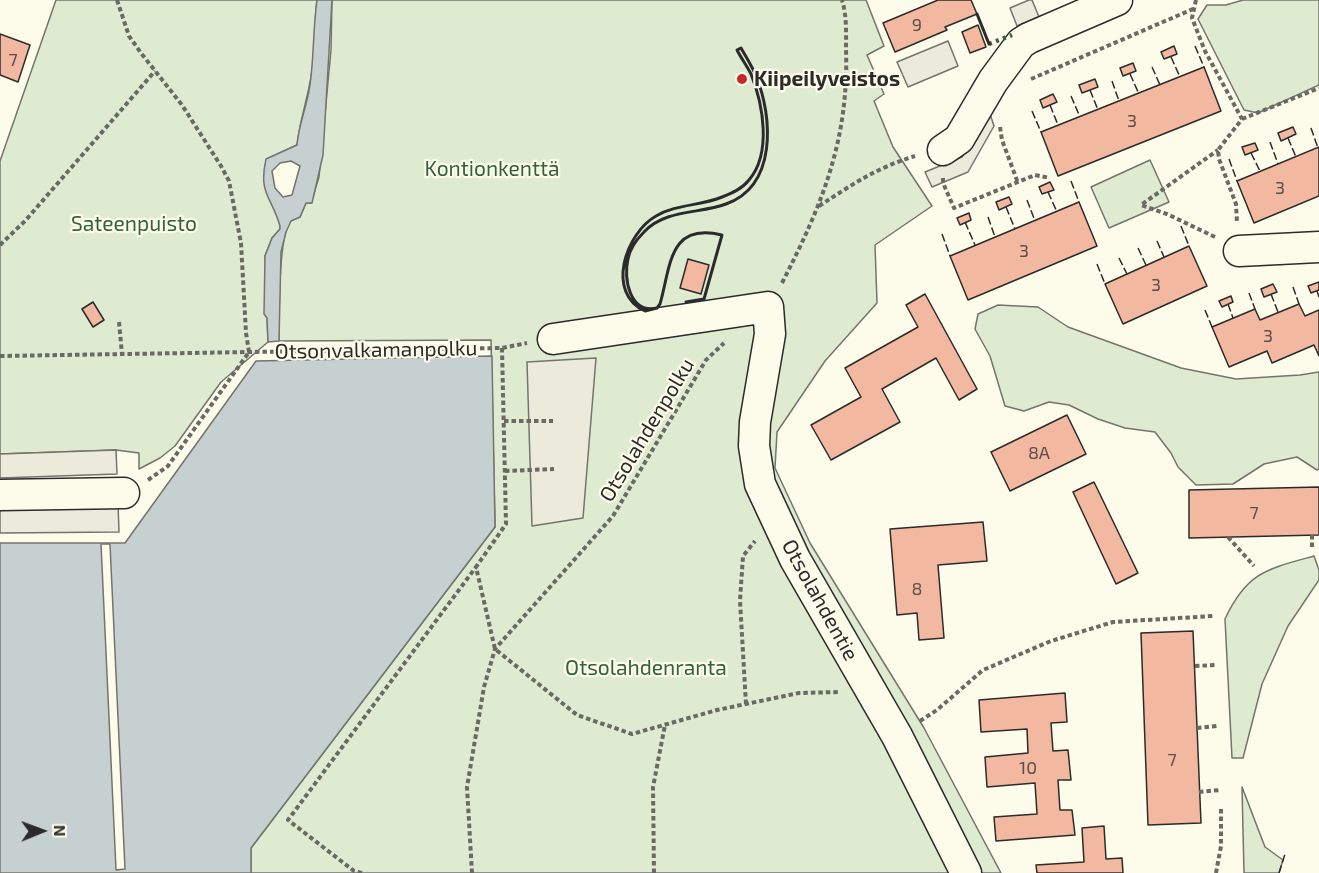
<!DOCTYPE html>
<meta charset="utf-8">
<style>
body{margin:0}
#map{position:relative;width:1319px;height:873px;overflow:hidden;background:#fdfbea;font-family:"Exo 2",sans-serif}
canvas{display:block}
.north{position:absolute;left:12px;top:801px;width:60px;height:60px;-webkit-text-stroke:4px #fdfbea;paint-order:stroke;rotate:89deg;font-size:16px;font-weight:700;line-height:24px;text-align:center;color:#2b2b2b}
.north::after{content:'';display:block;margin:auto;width:21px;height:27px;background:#2b2b2b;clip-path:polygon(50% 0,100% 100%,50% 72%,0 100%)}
</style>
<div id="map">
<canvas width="1319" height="873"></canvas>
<div class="north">N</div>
</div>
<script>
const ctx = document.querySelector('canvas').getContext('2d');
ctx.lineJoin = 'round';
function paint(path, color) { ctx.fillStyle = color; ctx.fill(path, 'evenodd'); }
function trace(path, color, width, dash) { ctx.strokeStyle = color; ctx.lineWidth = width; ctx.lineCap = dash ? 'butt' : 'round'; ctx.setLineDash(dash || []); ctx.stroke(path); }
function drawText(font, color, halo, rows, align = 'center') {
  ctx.font = font + ' "Exo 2",sans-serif'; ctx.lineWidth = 4.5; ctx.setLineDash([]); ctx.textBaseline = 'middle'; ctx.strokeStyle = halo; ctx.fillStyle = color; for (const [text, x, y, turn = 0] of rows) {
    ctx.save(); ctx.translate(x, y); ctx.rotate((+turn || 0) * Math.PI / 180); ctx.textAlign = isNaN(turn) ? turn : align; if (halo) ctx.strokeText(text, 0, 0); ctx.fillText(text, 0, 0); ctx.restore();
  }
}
const green = new Path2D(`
 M56,0H317C314,24 316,47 312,71C308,97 300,120 297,145L267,159L280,226V229L272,238L265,256L268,342L221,382L175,446L160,458L139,469V453L116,450L0,454V161Z
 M332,0H866L884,46L867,55L884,94L874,101L893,147L932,206L875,245L877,303L825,361L777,432L775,468L810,543L924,728L1001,873H251V848L495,527L491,340L279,341C279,320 278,233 291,221C293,219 297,219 300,217L306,203H311L319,177L331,50Z
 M1243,0H1319V85L1258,113L1244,110L1198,19L1207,5H1226Z
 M1150,160L1169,202L1109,228L1091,187Z
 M998,305L1038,307L1068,327L1181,368L1236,379L1300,375L1319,372V469L1317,470L1297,457L1264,464L1233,484L1196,485L1178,467L1171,453L1155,432L1125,428L1098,419L1069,405L1049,402L1024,411L1005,406L990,356L975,329L978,314Z
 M1314,556L1319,570V580L1288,626L1262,684L1243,758H1232L1225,619C1247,572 1267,569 1314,556Z
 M1242,787L1265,847L1283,860L1279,873H1244Z`);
paint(green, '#deebd1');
trace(green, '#74746e', 1.5);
const parking = new Path2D(`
 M1029,0H1032L1039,17L1017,26L1010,8Z
 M948,41L958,66L908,87L897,62Z
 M989,111L994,126L968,172L932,187L925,172L962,157Z
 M596,358L583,518L532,526L527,362Z
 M116,450L117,474L0,478V454Z
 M118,503L119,532L0,533V505Z`);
paint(parking, '#eceadb');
trace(parking, '#74746e', 1.5);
const water = new Path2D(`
 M317,0H332L323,155L312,203H306L300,217L291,221L286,232L281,252L279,341L268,342L267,318L264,314L265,256L272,238L280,229V226C272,197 258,194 266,159L297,145C299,122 307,107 310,85C314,57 313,28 317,0ZM291,161L300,166L292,195L283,197L275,188L272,171L280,163Z
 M492,356L495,527L251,848V873H0V543H125L256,361Z`);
paint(water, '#c7d0d0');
trace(water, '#74746e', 1.5);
const pier = new Path2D(`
 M101,544H110L125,869L116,870Z`);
paint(pier, '#fdfbea');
trace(pier, '#74746e', 1.5);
const building = new Path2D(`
 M938,0H971L977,14L945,27L947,30L895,52L883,23Z
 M978,25L986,47L970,53L962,32Z
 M0,34L30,45L18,82L0,75Z
 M1174,46L1177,54L1164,59L1161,52Z
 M1133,63L1136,71L1123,76L1120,68Z
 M1204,67L1221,111L1058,176L1041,132Z
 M1095,79L1098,87L1082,93L1079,85Z
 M1053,94L1057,102L1043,108L1040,100Z
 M1293,127L1296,134L1281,141L1278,133Z
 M1255,143L1258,150L1245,155L1242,147Z
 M1319,147V196L1254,223L1237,181Z
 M1050,182L1054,190L1042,194L1039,187Z
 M1009,197L1012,204L999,210L996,202Z
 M1079,202L1097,246L968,300L950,256Z
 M969,213L971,220L960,225L957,218Z
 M1189,246L1207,286L1123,324L1105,284Z
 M688,259L709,265L701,294L680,288Z
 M1319,282V290L1311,293L1308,286Z
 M1273,284L1277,292L1264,297L1261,289Z
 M925,294L977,389L959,400L936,358L882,389L900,422L831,460L811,425L861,397L845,368L918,327L906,305Z
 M1231,296L1233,302L1222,307L1219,301Z
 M93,302L104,320L93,327L82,309Z
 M1299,304L1305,316L1319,310V356L1314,345L1272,363L1267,351L1229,367L1212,327L1255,309L1260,320Z
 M1067,415L1086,454L1010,491L991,452Z
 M1094,482L1138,573L1116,584L1073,492Z
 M1319,487V535L1189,538V490Z
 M983,522L987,561L938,565L944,638L919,640L917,613L897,615L890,529Z
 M1193,631L1201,823L1148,825L1141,633Z
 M1065,693L1067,722L1051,723L1053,751L1068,750L1071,780H1058L1060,810H1072L1075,835L996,841L994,817L1037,814L1035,783L987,787L985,757L1028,753L1027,729L981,732L979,700Z
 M1104,826L1106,859L1122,858L1123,873H1037L1036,865L1084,862L1082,828Z`);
paint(building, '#f2b8a0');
trace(building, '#2b2b2b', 1.5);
const minor = new Path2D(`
 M943,150L959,139L993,81L1021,43L1029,38L1117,0
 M1239,251L1319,247
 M553,339L768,307L770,334L755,422L754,446L760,484L795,559L897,736L966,873
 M0,495L124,493`);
trace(minor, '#2b2b2b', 33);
trace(new Path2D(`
 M117,0L129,36L141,53L182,105L221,166L229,181L241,243L246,333L249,352
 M1196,0L1192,18L1205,51L1242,119L1218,150L1219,159L1236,204L1237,223
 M1031,79L1193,9
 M1242,119L1319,88
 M1000,127L1002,140L1018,183
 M943,178V183L954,208L1035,175L1050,178
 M819,206C853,184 876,168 915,156
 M1215,237L1167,214L1141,205L1218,150
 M0,245L25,221L155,71
 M782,283C822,205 849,140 846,50C846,34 847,16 842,0
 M119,322L122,354
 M502,348L506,524L476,567L495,649L577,715L632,734L717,710L799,693L840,692
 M0,356L502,348L527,343
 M504,421H553
 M505,471L554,469
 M148,480L168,466L249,352
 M1228,537L1254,566
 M1312,547V535
 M1195,666L1215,665
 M746,704L740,601L743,556L755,541
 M920,721L937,710L983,670L1051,641L1113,622L1213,616
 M1197,728L1217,726
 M1199,792L1220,790
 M362,873L354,871L288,820L476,567
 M472,873L467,787L484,687L495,649L613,516L706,360L724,343
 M654,873L653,787L665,725
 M1216,873L1221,846V807`), '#6a6964', 4, [4.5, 3]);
trace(minor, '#fdfbea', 30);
trace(new Path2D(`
 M989,44L1012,35`), '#34623c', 4.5, [3, 4.5]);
trace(new Path2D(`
 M1195,46L1204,67
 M1171,57L1180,77
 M1152,67L1160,85
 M1130,74L1139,94
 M1112,81L1119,101
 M1090,90L1098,110
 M1071,96L1080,117
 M1050,105L1058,125
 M1032,111L1041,132
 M1311,128L1318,148
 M1288,138L1296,157
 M1270,142L1278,164
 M1251,153L1260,171
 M1229,159L1237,181
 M1071,181L1079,202
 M1048,192L1057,212
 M1027,200L1035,221
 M1006,207L1015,229
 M988,217L995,237
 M965,222L975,245
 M1181,226L1189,246
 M942,234L950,256
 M1157,241L1164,257
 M1138,248L1146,265
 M1119,258L1127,274
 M1097,264L1105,284
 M1293,287L1299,304
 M1317,291L1319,297
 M1249,293L1255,309
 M1271,294L1278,312
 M1228,304L1233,318
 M1205,310L1212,327
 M1279,873L1285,854`), '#2b2b2b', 1.5, [8, 3]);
trace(new Path2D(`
 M977,14L989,44
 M741,48C746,57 752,66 756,76C773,117 777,186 726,204C700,214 665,209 644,232C637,239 630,248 628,259C623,279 630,314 657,308L645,311C605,293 626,233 656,216C676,204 701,206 722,197C732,193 742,189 749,180C772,153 763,104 751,74C747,66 741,58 737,50Z
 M657,308L660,304C671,265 669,222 722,235L704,299L686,302`), '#2b2b2b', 3);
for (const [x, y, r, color] of [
 [742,79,6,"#c62828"]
]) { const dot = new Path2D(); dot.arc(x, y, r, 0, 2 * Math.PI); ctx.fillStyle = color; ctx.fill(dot); trace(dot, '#fdfbea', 2); }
drawText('18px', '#5d4e48', null, [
 ["9",917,25],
 ["7",13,60],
 ["3",1132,121],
 ["3",1280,188],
 ["3",1024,251],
 ["3",1156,285],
 ["3",1268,336],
 ["8A",1039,453],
 ["7",1254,513],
 ["8",917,589],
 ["7",1172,760],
 ["10",1028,768]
]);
drawText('bold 21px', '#2b2b2b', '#fdfbea', [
 ["Kiipeilyveistos",754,79]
], 'left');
drawText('21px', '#34623c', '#fdfbea', [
 ["Kontionkenttä",492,169],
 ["Sateenpuisto",134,224],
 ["Otsolahdenranta",646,668]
]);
drawText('21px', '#2b2b2b', '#fdfbea', [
 ["Otsonvalkamanpolku",376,350,-1],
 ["Otsolahdenpolku",647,430,-59],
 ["Otsolahdentie",820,600,61]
]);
</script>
